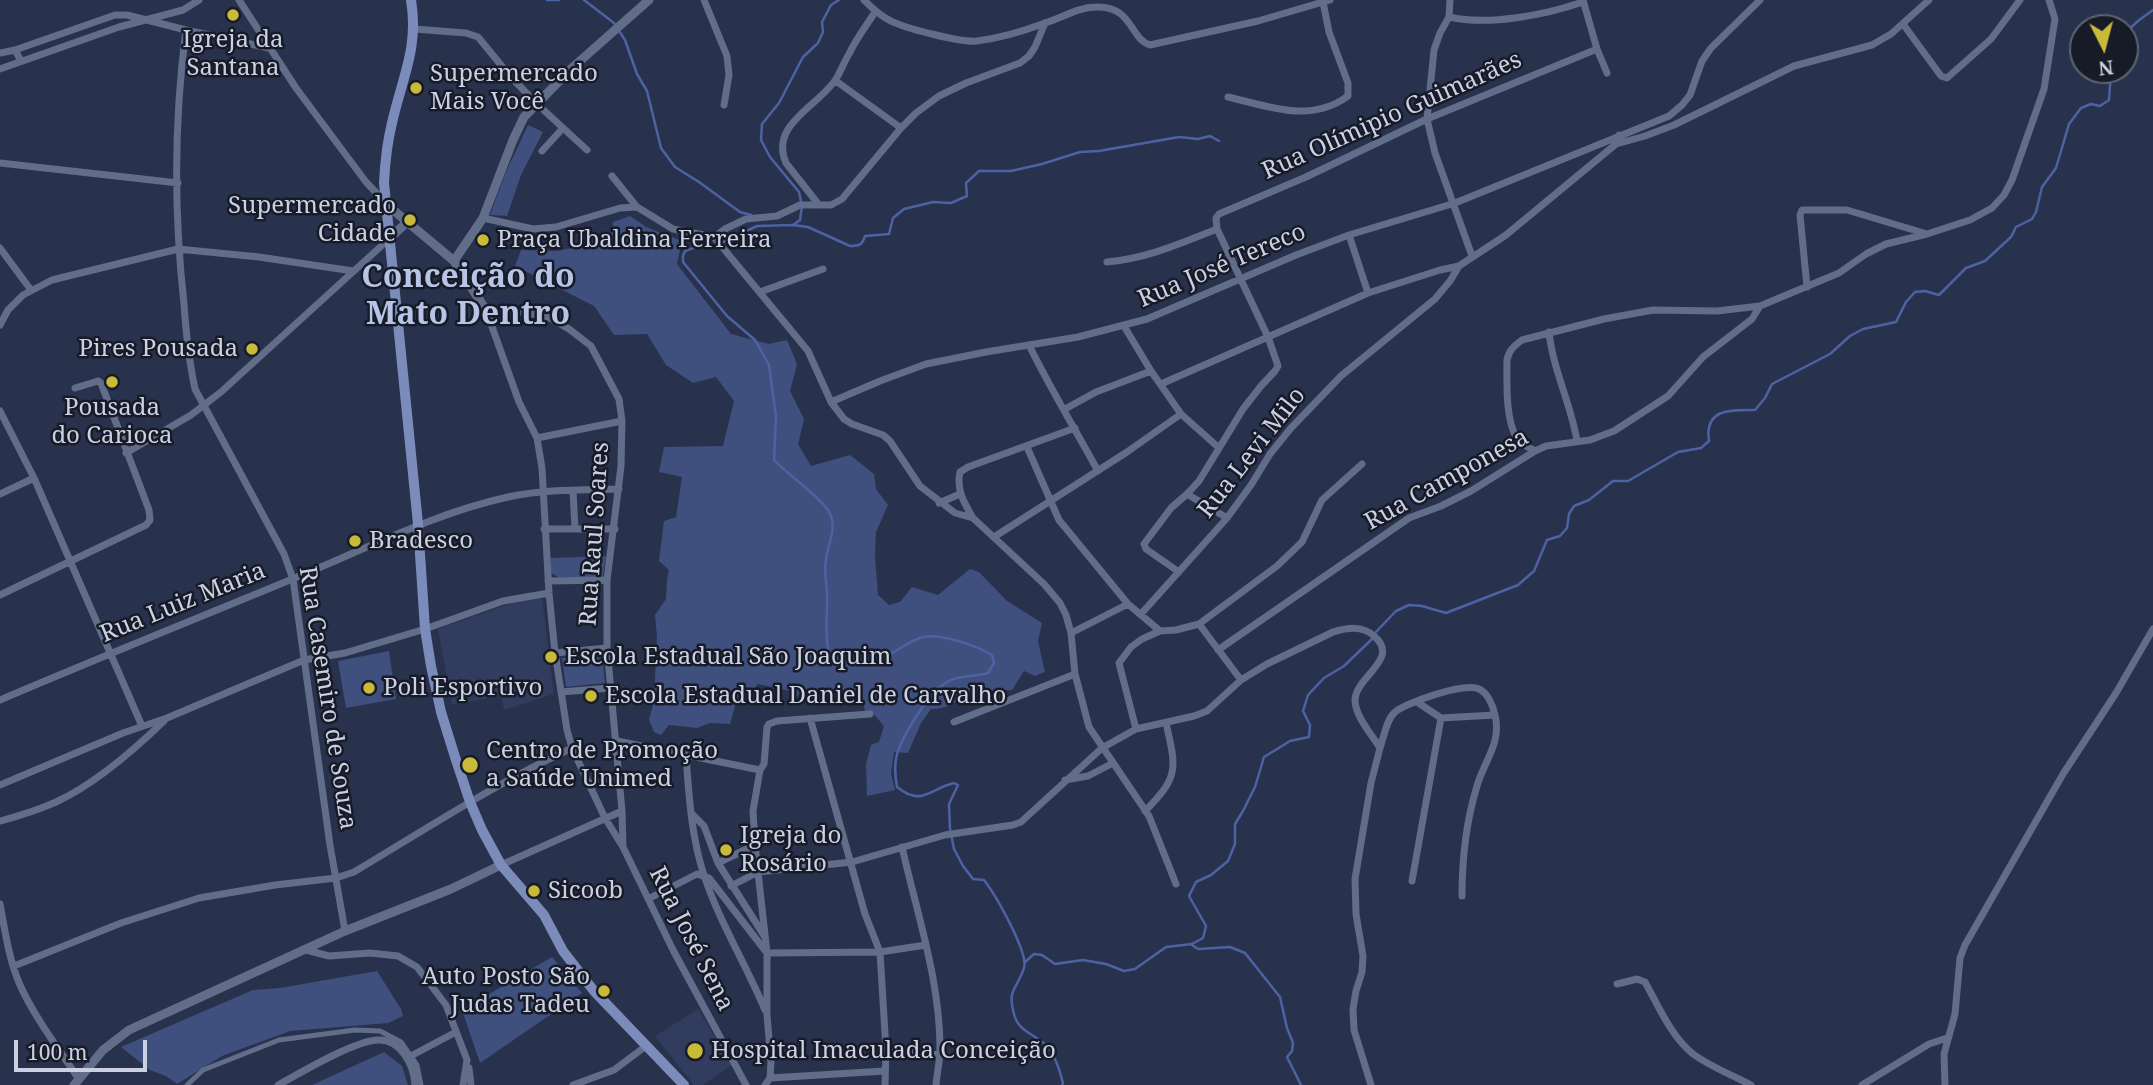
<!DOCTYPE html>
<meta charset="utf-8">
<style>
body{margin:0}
#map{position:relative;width:2153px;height:1085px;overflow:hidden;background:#29324d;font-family:"Noto Serif",serif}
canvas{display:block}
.north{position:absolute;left:2069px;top:14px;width:70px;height:70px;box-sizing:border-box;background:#171b27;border:2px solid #5f6472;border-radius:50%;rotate:174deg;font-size:19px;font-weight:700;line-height:28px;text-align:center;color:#cbd1e3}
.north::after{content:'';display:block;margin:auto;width:24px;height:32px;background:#caba3a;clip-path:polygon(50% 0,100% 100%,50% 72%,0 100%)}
.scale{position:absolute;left:14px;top:1040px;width:133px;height:32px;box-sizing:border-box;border:4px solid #cbd1e3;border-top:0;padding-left:9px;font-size:21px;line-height:24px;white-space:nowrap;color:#cbd1e3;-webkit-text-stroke:5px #171b27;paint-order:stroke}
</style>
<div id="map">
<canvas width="2153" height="1085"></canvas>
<div class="north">N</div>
<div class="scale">100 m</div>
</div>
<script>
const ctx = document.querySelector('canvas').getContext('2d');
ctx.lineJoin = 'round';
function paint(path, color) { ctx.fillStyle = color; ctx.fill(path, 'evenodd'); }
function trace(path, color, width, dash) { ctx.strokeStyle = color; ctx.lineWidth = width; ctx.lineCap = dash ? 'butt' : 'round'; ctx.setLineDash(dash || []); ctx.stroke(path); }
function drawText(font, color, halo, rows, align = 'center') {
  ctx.font = font + ' "Noto Serif",serif'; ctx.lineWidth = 5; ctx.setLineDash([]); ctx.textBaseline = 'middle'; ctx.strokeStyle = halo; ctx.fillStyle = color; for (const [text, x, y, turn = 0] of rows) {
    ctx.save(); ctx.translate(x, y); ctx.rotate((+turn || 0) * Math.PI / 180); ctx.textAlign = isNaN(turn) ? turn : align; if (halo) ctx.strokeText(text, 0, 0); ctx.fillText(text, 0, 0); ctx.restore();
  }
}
paint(new Path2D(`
 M542,598L554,694L504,710L501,696L452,705L438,629L515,602Z
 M698,1009L732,1065L703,1085H694L655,1036Z`), '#313c5e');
paint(new Path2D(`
 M528,125L543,132L521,175L507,216L490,215L506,172Z
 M630,216L646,227L682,241L677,264L731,334L769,344L787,340L797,364L790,391L804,419L798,444L811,466L850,455L874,474L876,489L888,505L876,532L875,555L878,595L889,605L900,602L912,587L938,595L970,569L979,572L1007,601L1042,623L1038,641L1045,672L1035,676L1024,671L1012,690L966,691C957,703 947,709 931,709L921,723L908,753L894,752L891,774L895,790L867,796L866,764L871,745L879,742L884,726L871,711H865L862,695L803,689L797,697L791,691L757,684L753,696L737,699L730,724L710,723L697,728L669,725L661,735L654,732L649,720L654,701L657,637L655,615L666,599L667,579L669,570L659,561L664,521L676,517L682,477L659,472L664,447L723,446L734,401L716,377L693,383L666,365L647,334L614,335L594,306L515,266L521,250L556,251L594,244L612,232L613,222Z
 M606,556L603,577H558L551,573V558Z
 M389,651L396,699L346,708L338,661Z
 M602,654L605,683L566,687L562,658Z
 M552,957L582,993L480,1063L462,1010Z
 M377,971L401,1009L403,1016L388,1023L290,1031L222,1056L177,1084L166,1076L150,1070L121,1047L253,990L280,988Z
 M384,1052L402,1066L408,1085H312Z`), '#3f4f7e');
trace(new Path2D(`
 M547,0H559
 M584,0L614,23L625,40L637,74L647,91L661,148L675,167L699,182L740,212L751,215
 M839,0L831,5L822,22L823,32L818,43L803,57L779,103L762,124L761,140L770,157L799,192L802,206L800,220L793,225L757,226L713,247L693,248L685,251L683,256V262L727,316L755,340L769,365L776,417L774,460C786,473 827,502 831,516C836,530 828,545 826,559C824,570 826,580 827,591C828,613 824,633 829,655C834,657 840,661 845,661C859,662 881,658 894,652C904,646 912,640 923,637C941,633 977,646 992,655L994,663L988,673C977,676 960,676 951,680C930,689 904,733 897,754C894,765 895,776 897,787C922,807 929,789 954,783L958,785L949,804L950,829L954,849L963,866L973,879L984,880C995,894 1029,953 1024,968C1017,990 1007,988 1014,1014C1018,1032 1037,1035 1048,1047C1056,1056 1060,1072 1063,1083L1062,1085
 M2125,33L2138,21L2153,10
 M793,225L808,227L850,246C860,246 862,245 865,236L889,234L893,218L904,209L933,202L951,203L967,196L966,183L979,171H1011L1042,164L1080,152L1099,151L1179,137L1198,139L1210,136L1219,141
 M1375,633L1396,611L1409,605L1422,606L1446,613L1518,585L1534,571L1547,540L1560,536L1567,528L1569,514L1574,506L1589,500L1613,481H1628L1678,452L1701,448L1709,441C1704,408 1731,410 1755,410L1765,398L1772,384L1830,354L1850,336L1863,329L1896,322L1906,302L1915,292L1925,291L1939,295L1966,268L1985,261L2011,237L2016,227L2032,219L2036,212L2042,187L2056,168L2069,124L2081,108L2091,104L2100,106L2109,100L2111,70
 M1192,945L1198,949L1230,947L1245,953L1280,997L1287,1028L1293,1043L1292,1051L1287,1057L1301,1085
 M1025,962L1034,954L1042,955L1055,964L1083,960L1106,964L1124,971L1135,969L1166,947L1192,944L1203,938L1206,926L1189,896L1196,882L1211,875L1228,861L1235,844V824L1243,811L1255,787L1264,757L1290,741L1309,737L1310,725L1303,711L1308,695L1324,678L1344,666L1372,639`), '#4d62a3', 2.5);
trace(new Path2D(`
 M187,1085L203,1070L279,1040L355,1030L380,1031L401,1042L417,1065L421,1085`), '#626d8a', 5);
trace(new Path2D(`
 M239,0L296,88L366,182L386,203
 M704,0L727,56L729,75L724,105
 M864,0C872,8 879,15 889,20C903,28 962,43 977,41C1000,38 1024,31 1045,23C1062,18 1078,7 1096,7C1133,6 1129,38 1150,45L1258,21L1330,0
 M1450,0L1449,17L1440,33L1434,50L1427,119L1435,153L1472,256
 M875,12C866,26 856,39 849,54C844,62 841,71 836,79C819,106 769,124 786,163L819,205H831L842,199L901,128L916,113L939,96L966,83L1020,63L1029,56L1035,47L1045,23
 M1449,17C1489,26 1545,15 1583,2
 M1903,24L1941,76L1947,78L1991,39L2020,0
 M414,29L466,33L478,37L510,76L537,104L587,150
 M186,30C174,120 174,214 184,304C186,333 189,361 195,389L284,554L293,579L330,845L345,931
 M1597,49L1607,73
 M15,50L115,15H127L186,30L269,48
 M0,53L15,50L21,61
 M0,69L119,27L183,10L199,0
 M836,81L901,128
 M1228,97C1268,106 1310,124 1348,96V83L1329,32L1323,2
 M1616,144L1645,136L1674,125L1794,66L1872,45L1891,34L1929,0
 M542,151L563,128
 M0,163L178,183
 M612,176L637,207
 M483,218L533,229L556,227L620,208L637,207L673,229L714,237L808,351L831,402L844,419L852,424L883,435L890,441L920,486L955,513L973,518L1044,584L1060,603L1066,615L1071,633L1075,674L1089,727L1149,816L1176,884
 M1349,235L1368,293
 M714,237L725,229L746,219L777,216L800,205H819
 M0,248L31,290
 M1107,262C1148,258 1179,244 1217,229
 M1807,287L1800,215L1802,210H1847L1927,234
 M760,292L823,269
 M0,325L8,310L23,295L52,280L178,249L259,257L353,271
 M1124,326L1151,371L1181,414L1218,447
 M1549,332C1553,370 1571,404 1577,441
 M1029,345C1050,388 1075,429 1098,471
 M1161,384L1368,293L1440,270L1459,266L1506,235L1616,144L1619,135
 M831,402L880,381L926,364L986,352L1078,337L1147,319L1296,255L1349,235L1455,203L1669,116L1682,105L1690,95L1702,61L1711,48L1760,0
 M1065,409L1096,392L1151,371
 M0,411L34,478L142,726
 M537,438L622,421
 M1027,447L1059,520L1128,604L1160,631
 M1535,451C1528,447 1522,445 1517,438C1505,420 1507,381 1507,360C1509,350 1514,346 1522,340L1604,319L1653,310L1717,311L1760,306L1839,273L1866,254L1886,244L1927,234L1970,220L1992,208L2004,195L2012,180L2044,89L2055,19L2049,0
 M126,453L191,415L221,392L389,239
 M573,491L575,529
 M0,494L34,478
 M939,503L960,494
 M973,518C964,503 956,489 960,472L968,467L1075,428
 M1227,518L1187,494L1199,481L1243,409L1261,386L1275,371L1278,366L1268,337L1217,229L1216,218L1219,214L1306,177L1427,119L1597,49L1583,0
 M544,529H615
 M994,537L1127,452L1181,414
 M1179,572L1146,549L1144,544L1171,508L1187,494
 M548,581L607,580
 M0,595L146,525L150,520L149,510L101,383L98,381L75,388
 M1141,614L1227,518L1251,485L1270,454L1291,428L1341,376L1435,299L1450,281L1459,266
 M1199,624L1241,680
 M1071,633L1128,604
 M1218,650L1409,518L1441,506L1471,491L1535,451L1546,446L1590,440L1614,431L1668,396L1703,357L1752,319L1760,306
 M555,653L607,648
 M561,692L610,688
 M0,700C96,659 193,620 290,580C362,551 431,514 508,497C544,489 582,490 619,489
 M1417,702L1441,718L1495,715
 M810,718L865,914L880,952L886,1050L885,1085
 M954,722L1075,674
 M1136,729L1119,663L1131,647L1142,639L1160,631L1176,630L1199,624L1277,566L1302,542L1322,500L1362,464
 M617,741L760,770
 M1380,748C1384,737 1386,721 1394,713C1404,703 1465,682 1479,689C1488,693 1493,706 1495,715C1502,743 1484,761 1477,786C1466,822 1462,859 1462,896
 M686,756C689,795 691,834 703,872C718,920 746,964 765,1010
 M1065,780L1088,776L1113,763
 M589,784L619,778
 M0,785L123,733L167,718L304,660L345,653L425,629L503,601L549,593
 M1145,811C1180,776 1176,768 1166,723
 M691,813L704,826L718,863L765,937
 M0,821C19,816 38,810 56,802C93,785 135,749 164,721
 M623,847L622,811L607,648V580L621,466L622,421L619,399L591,346L569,329L548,317L517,311L486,310L519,402L537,438L542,468L549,593L555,653L567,730L572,748L605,818L623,847L673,950L746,1085
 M902,847C917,914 941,983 940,1053C939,1064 937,1074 936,1085
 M718,863L755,845
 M501,865L622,811
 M1412,881L1441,718
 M731,886L758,872L852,862L945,835L1013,825L1021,822L1102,748L1136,729L1194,716L1207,711L1241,680L1267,664L1333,632C1347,628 1362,625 1374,636C1401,659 1356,676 1355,700C1355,716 1372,735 1380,748L1371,783L1355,879L1356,914L1363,956L1362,972L1356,991L1353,1009L1354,1030L1371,1085
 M648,899L697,874L709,878L767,953L880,952L926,945
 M0,904C5,931 9,960 20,985C35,1018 58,1048 78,1078
 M306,950L329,956L370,953L398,956L417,967L446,1005L467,1060L463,1085
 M14,966L121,923L199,898L275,885L336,878L354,872C426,829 496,783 572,748
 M1617,984L1637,979L1645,982C1659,1007 1671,1036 1693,1054C1711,1067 1732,1075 1751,1085
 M886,1050L940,1055
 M407,1058L456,1032
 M469,1068L471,1085
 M770,1078L885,1071
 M278,1085C302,1072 352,1042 377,1040C400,1038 414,1065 415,1085
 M573,1085L614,1070L646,1046
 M765,1085L770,1078L771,1062L767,1015V953L755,845L753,811L760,770L764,764L767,727L769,724L777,721L870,714
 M1862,1085L1929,1044L1947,1038
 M1945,1085L1944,1054L1955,1014L1960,958L1965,945L2063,774L2116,693L2153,629`), '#626d8a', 7);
trace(new Path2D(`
 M386,204L454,261L486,310
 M389,239L406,223
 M454,261L483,218L513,140L524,117L572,68L649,0
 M74,1085L103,1050L129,1030L345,931L451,889L501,865`), '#626d8a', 9);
trace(new Path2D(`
 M411,0C419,48 402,78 392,123C387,143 385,162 384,183L418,524L425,629L431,666L441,712L455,757L470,802L482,830L501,865L544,915L563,951L594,991L684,1085`), '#7b8cbb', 10);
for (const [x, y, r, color] of [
 [233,15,7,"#caba3a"],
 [416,88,7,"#caba3a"],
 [410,220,7,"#caba3a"],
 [483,240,7,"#caba3a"],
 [252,349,7,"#caba3a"],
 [112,382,7,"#caba3a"],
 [355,541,7,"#caba3a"],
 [551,657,7,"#caba3a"],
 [369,688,7,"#caba3a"],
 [591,696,7,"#caba3a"],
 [470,765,9,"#caba3a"],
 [726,850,7,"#caba3a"],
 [534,891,7,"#caba3a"],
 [604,991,7,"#caba3a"],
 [695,1051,9,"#caba3a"]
]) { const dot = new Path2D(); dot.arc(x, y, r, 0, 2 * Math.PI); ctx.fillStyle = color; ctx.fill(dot); trace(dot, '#171b27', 2.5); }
drawText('24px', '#cbd1e3', '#171b27', [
 ["Igreja da",233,40,"center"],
 ["Santana",233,68,"center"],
 ["Supermercado",430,74],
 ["Mais Você",430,102],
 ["Supermercado",396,206,"right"],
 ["Cidade",396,234,"right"],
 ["Praça Ubaldina Ferreira",497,240],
 ["Pires Pousada",238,349,"right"],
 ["Pousada",112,408,"center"],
 ["do Carioca",112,436,"center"],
 ["Bradesco",369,541],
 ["Escola Estadual São Joaquim",565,657],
 ["Poli Esportivo",383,688],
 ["Escola Estadual Daniel de Carvalho",605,696],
 ["Centro de Promoção",486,751],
 ["a Saúde Unimed",486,779],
 ["Igreja do",740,836],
 ["Rosário",740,864],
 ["Sicoob",548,891],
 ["Auto Posto São",590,977,"right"],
 ["Judas Tadeu",590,1005,"right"],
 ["Hospital Imaculada Conceição",711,1051]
], 'left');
drawText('24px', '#cbd1e3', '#171b27', [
 ["Rua Olímipio Guimarães",1392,116,-24],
 ["Rua José Tereco",1222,266,-23],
 ["Rua Levi Milo",1252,453,-52],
 ["Rua Camponesa",1447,480,-29],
 ["Rua Raul Soares",595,534,-86],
 ["Rua Luiz Maria",183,603,-22],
 ["Rua Casemiro de Souza",327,698,81],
 ["Rua José Sena",691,939,63]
]);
drawText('bold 32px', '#b7c4e6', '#171b27', [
 ["Conceição do",468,278],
 ["Mato Dentro",468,315]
]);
</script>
